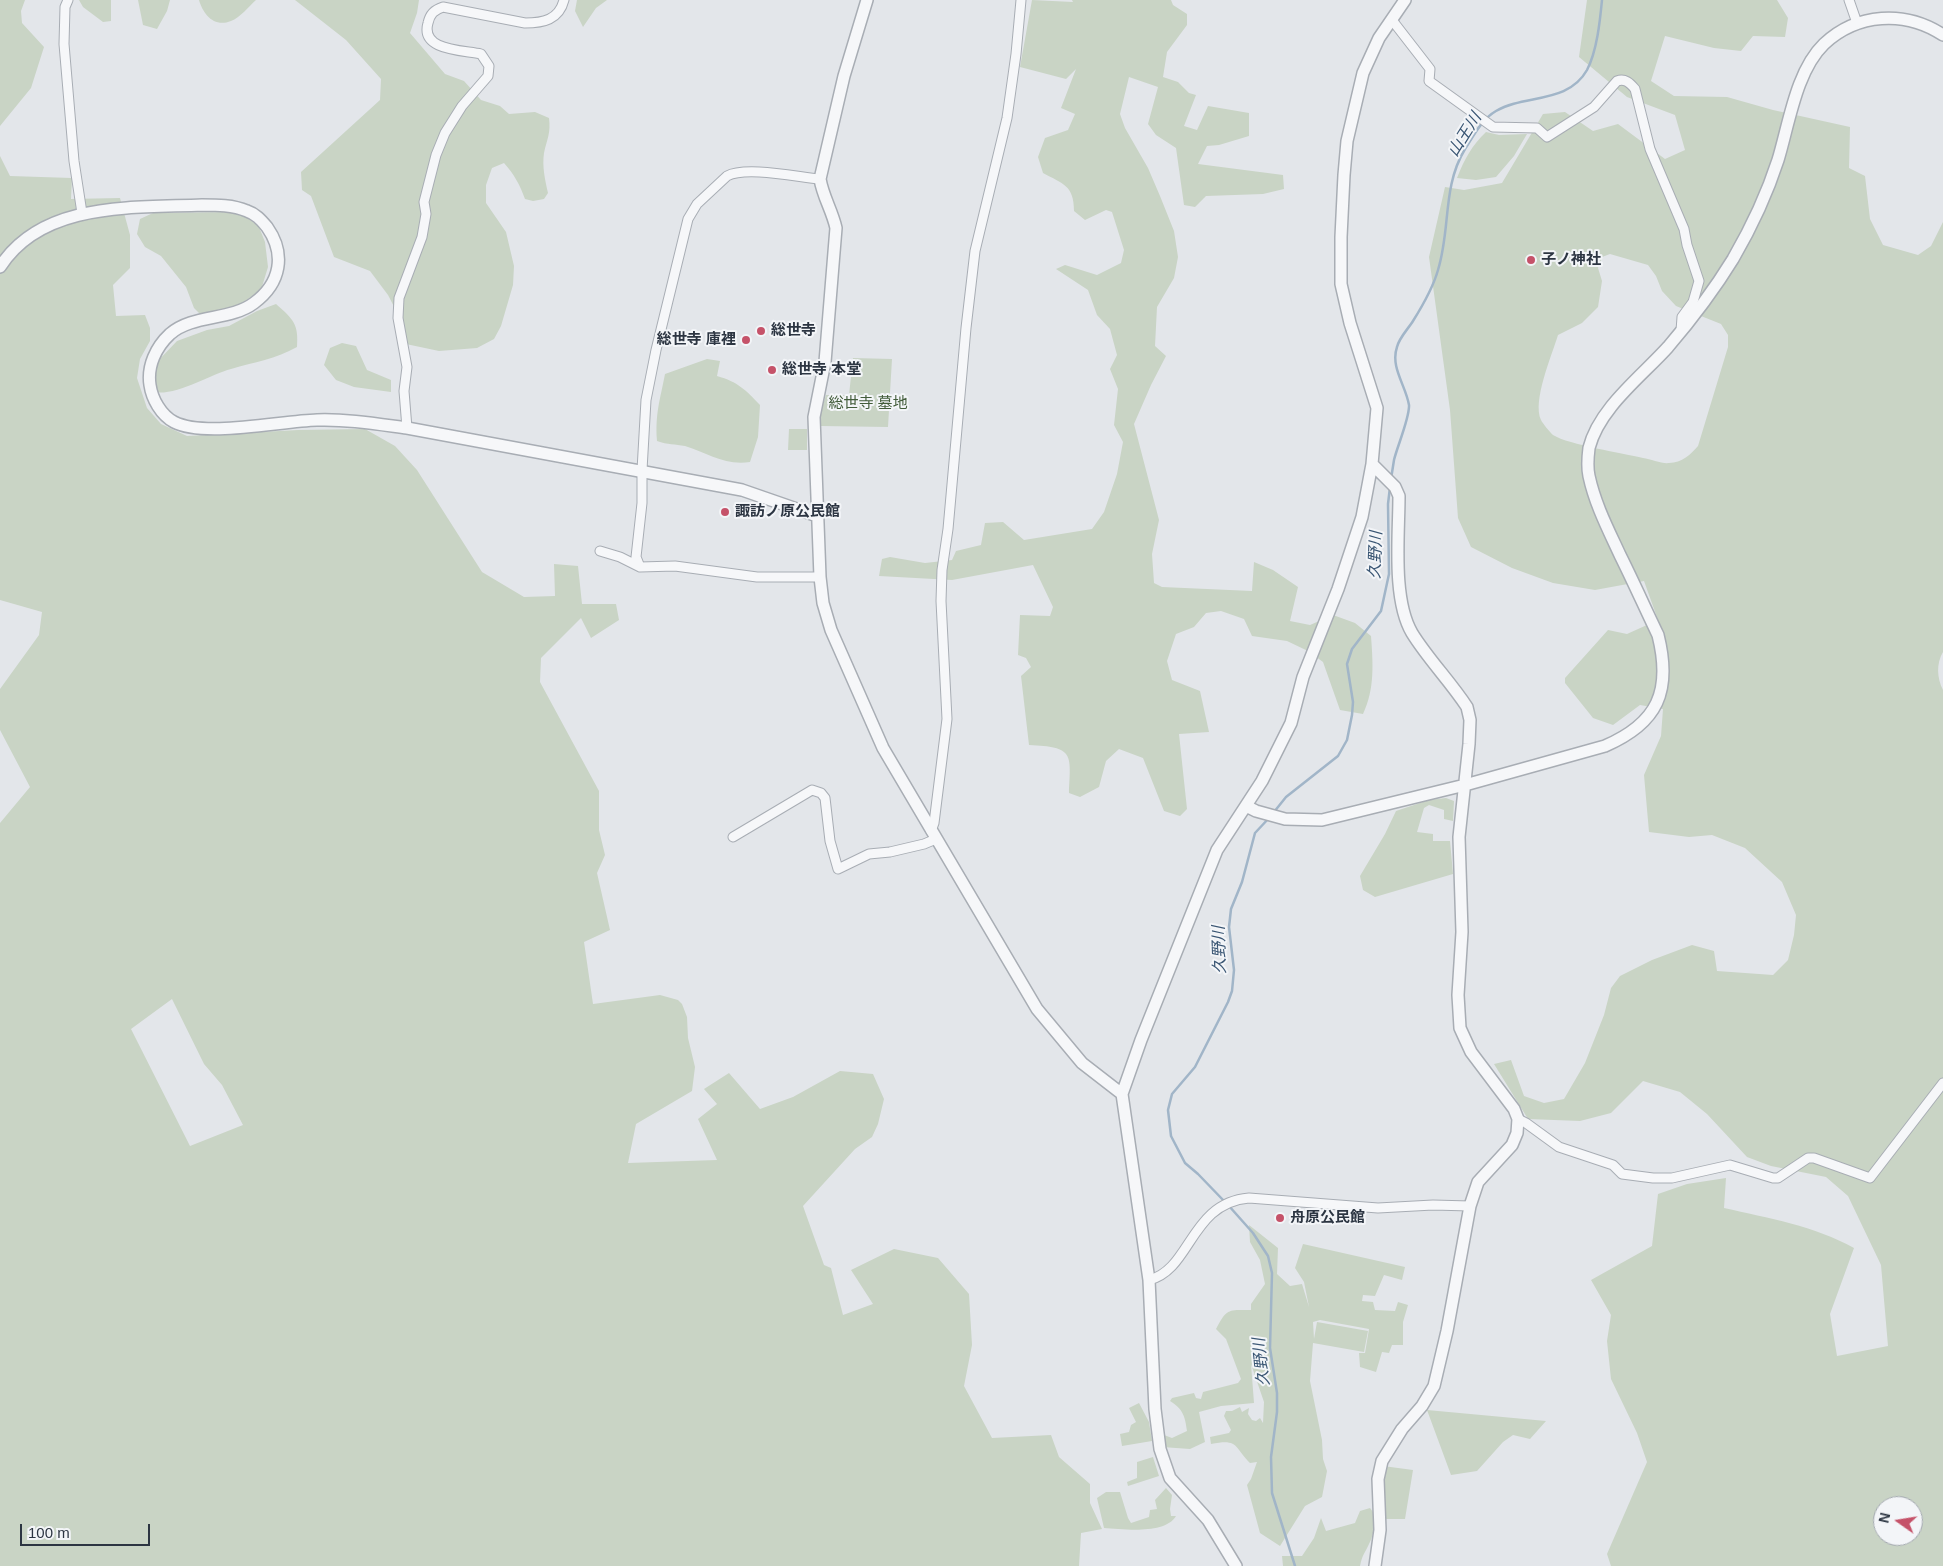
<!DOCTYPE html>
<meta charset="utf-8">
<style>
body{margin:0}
#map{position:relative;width:1943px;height:1566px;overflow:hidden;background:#e3e6ea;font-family:Helvetica,sans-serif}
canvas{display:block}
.north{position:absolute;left:1873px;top:1496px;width:50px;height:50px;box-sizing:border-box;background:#f3f5f8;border:1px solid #a3a8af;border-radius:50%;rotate:283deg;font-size:14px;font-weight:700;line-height:20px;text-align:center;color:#2c3542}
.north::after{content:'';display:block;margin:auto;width:18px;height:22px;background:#c55269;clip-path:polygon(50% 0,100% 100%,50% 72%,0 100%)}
.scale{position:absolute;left:20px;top:1524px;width:130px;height:22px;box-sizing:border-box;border:2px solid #2c3542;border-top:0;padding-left:6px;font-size:15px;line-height:18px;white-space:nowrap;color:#2c3542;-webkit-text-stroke:4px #f3f5f8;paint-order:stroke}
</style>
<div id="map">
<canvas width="1943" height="1566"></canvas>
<div class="north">N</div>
<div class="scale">100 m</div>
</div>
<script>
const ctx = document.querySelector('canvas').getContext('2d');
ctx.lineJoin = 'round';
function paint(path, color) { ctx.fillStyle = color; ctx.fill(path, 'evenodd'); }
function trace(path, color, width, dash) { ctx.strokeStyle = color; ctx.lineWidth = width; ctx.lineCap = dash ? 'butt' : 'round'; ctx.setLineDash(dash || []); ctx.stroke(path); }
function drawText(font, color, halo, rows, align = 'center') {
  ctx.font = font + ' Helvetica,"Noto Sans JP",sans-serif'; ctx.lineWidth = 4; ctx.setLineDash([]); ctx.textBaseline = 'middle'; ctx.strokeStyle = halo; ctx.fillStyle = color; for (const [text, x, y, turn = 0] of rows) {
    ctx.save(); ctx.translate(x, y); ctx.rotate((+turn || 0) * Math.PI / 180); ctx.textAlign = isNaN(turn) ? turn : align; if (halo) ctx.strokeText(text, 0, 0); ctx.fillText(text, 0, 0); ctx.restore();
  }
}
paint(new Path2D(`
 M0,0H25L21,11L22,23L44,47L31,88L0,126Z
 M79,0H111V21L103,22L83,7Z
 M138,0H170L167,11L157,29L143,25Z
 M199,0H256C249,6 240,18 231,21C214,28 203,14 199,0Z
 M295,0H419L417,13L410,33L445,74L464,81L481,100L500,106L509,114L535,112L549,118C551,133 547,139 544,153C542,166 545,180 548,193L544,199L533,201L525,199C520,185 514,174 504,163L492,168L486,185V203L506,232L514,266L513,285L501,326L494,339L477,348L439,351L406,344L401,320L388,295L370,271L334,257L311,196L302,190L301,172L380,100L381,79L346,40Z
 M577,0H607L596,8L583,27L575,11Z
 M1032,0L1073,2L1072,0H1171L1173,5L1187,14V25L1167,52L1163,77L1178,82L1189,93L1196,95L1184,126L1197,130L1208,106L1249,113V136L1219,145L1207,146L1198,164L1283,175L1284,189L1263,194L1206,196L1195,207L1184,205L1176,148L1156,135L1148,124L1158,87L1129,77L1120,114L1125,128L1148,168L1160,196L1174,231L1178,257L1174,278L1157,307L1155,346L1166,356L1151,385L1134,424L1159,520L1152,554L1154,583L1162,587L1252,591L1254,562L1273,570L1298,587L1290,621L1310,625L1333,615L1355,623L1371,636C1373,663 1375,689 1363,714L1340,710L1323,662L1308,651L1287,641L1252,636L1244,619L1221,611L1206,613L1194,627L1176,634L1167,661L1172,680L1200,691L1209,732L1179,734L1187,809L1180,816L1164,811L1143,758L1119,749L1106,761L1099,787L1080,797L1069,793C1071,753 1074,747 1029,745L1021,676L1031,667L1026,658L1018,655L1020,615L1050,616L1053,607L1033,565L952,580L879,576L882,559L890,557L925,563L952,560L956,551L981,545L985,523L1003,522L1024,540L1092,529L1104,512L1117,474L1123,442L1114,425L1118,389L1110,369L1117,355L1110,329L1097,315L1088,290L1056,269L1065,265L1097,275L1121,263L1124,250L1112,212L1106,210L1085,220L1074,211C1074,185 1063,184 1043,173L1038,157L1045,138L1068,130L1075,114L1061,108L1076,69L1066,79L1020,67Z
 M1587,0H1777L1788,18L1785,37L1753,36L1741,51L1714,48L1665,36L1651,81L1674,96L1727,97L1773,110L1850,127L1849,168L1865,176L1870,219L1883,245L1918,255L1931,246L1943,222V652C1936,664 1937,678 1943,690V1566H1611L1607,1554L1647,1462L1637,1433L1611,1379L1607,1341L1611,1315L1591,1280L1652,1246L1658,1194L1687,1184L1726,1178L1724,1208C1768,1218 1815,1226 1854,1248L1830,1314L1837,1356L1888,1346L1881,1265L1848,1196L1826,1177L1771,1166L1747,1157L1707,1114L1680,1092L1643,1081L1611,1113L1580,1121L1528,1119L1494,1064L1511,1060L1524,1096L1544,1103L1564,1099L1585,1063L1604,1015L1611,988L1620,976L1652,960L1692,945L1714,951L1717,971L1773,975L1788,960L1794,935L1796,915L1782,882L1745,848L1712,835L1689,837L1649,832L1644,775L1661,736L1663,709L1640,705L1613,725L1593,718L1565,683V678L1608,630L1627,634L1658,620L1644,581L1595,590L1553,583L1512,568L1471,547L1458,518L1450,410L1429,257L1445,187L1464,190L1502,183L1543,114L1565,112L1593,131L1618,124L1665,159L1685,150L1675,115L1627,97L1579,57ZM1610,254L1648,265L1656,276L1662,291L1676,306L1721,324L1728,335V347L1698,446C1691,454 1682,463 1669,463C1662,464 1651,459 1643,458C1623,453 1569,445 1553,435C1550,432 1543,424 1541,420C1532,401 1552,355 1558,335L1582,323L1598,307L1602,281L1598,268L1602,257ZM1883,1506H1913V1536H1883Z
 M1486,132L1499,135L1527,134L1514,156L1496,177L1476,180L1457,178C1464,160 1472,145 1486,132Z
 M0,156L10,176L72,178L71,199L120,198L130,235V268L113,285L116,316L145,315L150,328V341L140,359L137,378L147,408L161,424L187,436L298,430L365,429L395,446L417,470L482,572L524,597L555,596L554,564L578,566L582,604H616L619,620L591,638L581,618L541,658L540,682L599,791V830L605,855L597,873L610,930L584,942L593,1004L660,995L678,1000L682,1004L687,1017L688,1038L695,1067L692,1091L636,1124L628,1163L717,1160L698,1119L717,1104L704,1089L729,1073L760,1109L793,1097L840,1071L873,1074L884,1099L878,1124L872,1137L855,1149L803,1206L824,1265L831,1268L843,1315L873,1304L851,1270L894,1249L938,1258L969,1294L972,1345L964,1386L992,1438L1051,1435L1059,1457L1090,1484V1503L1102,1529L1081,1533L1079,1566H0V823L30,787L0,730V689L39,635L42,612L0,600ZM172,999L204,1064L222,1085L243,1125L190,1146L131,1029Z
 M231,212L247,217L259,227L265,242L268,267L261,290C239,305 228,315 200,314L194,308L186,287L161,256L145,247L137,234L140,219L153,213Z
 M276,304C293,319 299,324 297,347C276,359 254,362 231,369C209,375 171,399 150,391L154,365L177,341L207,330L229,326L257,311Z
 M342,343L356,346L367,370L391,380V392L354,387L336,380L324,365L330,348Z
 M853,358L892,359L888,427L821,426V411L826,395H849Z
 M707,359L720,361L717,376C738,382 746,390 760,405L758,437L750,462C725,466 708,453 685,446C675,444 668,445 657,441C655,414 660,400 665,374Z
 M789,429H807V450H788Z
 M1446,798L1454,801L1453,821L1444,819V810L1429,805L1424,808L1417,832L1433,834V841H1450L1453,874L1375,897L1363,890L1360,876L1385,834L1396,811L1429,800Z
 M1249,1225L1278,1248L1277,1274L1290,1286L1302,1284L1309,1307L1304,1282L1295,1268L1303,1244L1405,1267L1402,1280L1384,1275L1375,1296L1363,1295L1362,1301L1373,1302L1375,1310L1395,1311L1398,1302L1408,1305L1403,1322V1345H1392L1389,1353L1382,1352L1376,1372L1360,1367L1359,1353H1365L1369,1329L1320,1320L1313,1322L1314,1339L1317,1322L1368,1331L1364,1352L1313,1343L1310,1381L1322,1440L1323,1459L1327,1471L1322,1497L1305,1506L1280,1546L1260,1533L1247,1485L1251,1479L1257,1462L1250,1463C1234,1447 1239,1438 1211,1444L1210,1437L1229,1433L1231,1430L1224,1416L1226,1411H1232L1240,1407L1242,1412L1249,1408L1248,1414L1252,1420L1256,1421L1260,1418L1263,1423L1264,1402L1251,1364L1254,1403L1221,1406L1199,1412L1205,1442L1190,1449L1162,1447L1164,1435L1172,1438L1187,1431C1185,1416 1183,1409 1170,1401L1172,1398L1194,1393L1196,1398L1201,1399L1203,1392L1238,1383L1241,1379L1226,1339L1216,1329C1227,1308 1228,1310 1251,1310V1304L1265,1284L1260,1260L1250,1242Z
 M1139,1403L1149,1422L1152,1441L1122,1446L1120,1434L1129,1432L1131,1425L1136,1422L1129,1408Z
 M1427,1410L1546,1421L1530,1439L1513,1435L1503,1442L1477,1471L1451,1475Z
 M1153,1457L1159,1476L1128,1486L1127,1482L1137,1478V1462Z
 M1383,1466L1413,1470L1405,1519H1382Z
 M1166,1488L1172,1495L1170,1509L1171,1516H1176C1165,1535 1123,1529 1104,1528L1097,1498L1106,1492H1120L1128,1518L1131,1523L1149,1517L1150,1510L1157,1509L1155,1500Z
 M1370,1508L1376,1516C1374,1525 1374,1535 1369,1544C1365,1553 1362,1555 1360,1566H1283L1282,1556H1302L1314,1538L1321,1518L1326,1531L1355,1523L1360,1511Z`), '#c9d4c5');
trace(new Path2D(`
 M1391,479C1392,473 1393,466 1394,460C1397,447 1410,417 1409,405C1406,386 1390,367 1397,347C1399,338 1408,329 1413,321C1423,305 1433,288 1438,270C1451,228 1442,187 1465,149C1474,135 1482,119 1496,111C1525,94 1568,104 1587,70C1597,51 1600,21 1602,0
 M1274,812L1286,797L1338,756L1347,740L1352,715L1353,702L1347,664L1352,649L1381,611L1389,574L1388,504L1390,487
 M1225,1202L1198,1174L1185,1163L1171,1136L1168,1110L1172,1094L1195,1067L1228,1002L1232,991L1234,970L1229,927L1231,909L1242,882L1255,833L1269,818
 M1229,1206L1253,1233L1268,1256L1272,1273L1270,1348L1277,1393V1412L1271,1457L1272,1493L1295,1566`), '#a1b5c8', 2.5);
const minor = new Path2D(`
 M68,0L65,7L64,44L74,161L82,213
 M1849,0L1857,23
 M1392,20L1430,69L1429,81L1493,127L1537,128L1547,137L1594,107L1617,81C1625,78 1630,83 1635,89L1650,149L1684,229L1687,245L1699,281L1693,302L1682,317L1681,331
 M407,428L404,391L407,367L398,318L399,298L422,237L426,214L424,202L436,155L445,133L462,106L488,76L489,66L481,54C463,50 420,51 428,23C430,14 434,10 443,7L525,23C543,23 559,20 564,0
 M600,551L620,557L640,567L675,566L757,577H820
 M640,567L636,557L642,503V470L646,400L656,350L688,219L697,204L727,176C746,166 797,177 820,179
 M931,831L934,823L947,719L941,601L942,570L948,529L966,328L975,251L1007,118L1016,54L1021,0
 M733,837L812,790L821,793L825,798L830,841L838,869L869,854L890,852L924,844L936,839
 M1518,1119L1526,1123L1559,1147L1613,1165L1622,1174L1653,1178H1672L1730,1165L1773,1178H1778L1808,1158H1814L1870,1178L1943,1083
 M1149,1280C1191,1270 1190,1203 1249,1198L1378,1208L1433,1205L1470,1206`);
const tertiary = new Path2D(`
 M867,0L844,76L820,179C823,197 832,210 836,228L825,362L814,417L820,577L823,603L831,630L883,748L1037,1009L1082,1063L1122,1094
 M0,267C42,201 134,208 202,205C217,205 233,205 247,211C256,214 261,220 267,227C286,254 281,283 254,303C230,321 193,314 170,334C156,347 147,366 150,385C152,399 161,415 174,422C205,438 280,421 317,420C347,419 377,424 407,428L742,490L817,516
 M1372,464L1395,487L1399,496C1399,535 1392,599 1412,633C1428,659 1450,681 1467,707L1470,720L1469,744L1459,837L1462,932L1458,995L1460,1028L1471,1052L1514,1109L1518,1119L1517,1133L1512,1145L1478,1182L1470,1206L1447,1331L1434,1386L1422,1406L1402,1429L1382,1461L1378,1479L1380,1530L1375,1566
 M1246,806L1256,811L1285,819L1322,820L1465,785L1605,746C1658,723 1672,691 1658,635C1645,608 1633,581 1620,555C1608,529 1595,504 1589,476C1587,467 1588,456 1589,448C1599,408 1642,376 1668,347C1692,319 1714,290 1733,259C1751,228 1767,194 1778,160C1789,124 1796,71 1824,44C1857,13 1905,10 1943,35
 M1236,1566L1208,1520L1170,1478L1160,1449L1155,1409L1149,1280L1122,1094L1141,1040L1217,850L1262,781L1291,723L1303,677L1338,589L1362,517L1372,464L1377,408L1350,323L1341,284V237L1344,175L1347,141L1363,73L1379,38L1405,0`);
trace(minor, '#a8adb4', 11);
trace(tertiary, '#a8adb4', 14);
trace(minor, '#f6f7f9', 9);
trace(tertiary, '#f6f7f9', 11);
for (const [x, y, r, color] of [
 [1531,260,5,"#c55269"],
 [761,331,5,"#c55269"],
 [746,340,5,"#c55269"],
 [772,370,5,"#c55269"],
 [725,512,5,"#c55269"],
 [1280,1218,5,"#c55269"]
]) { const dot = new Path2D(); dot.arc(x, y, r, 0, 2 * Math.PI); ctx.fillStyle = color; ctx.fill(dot); trace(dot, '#f3f5f8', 2); }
drawText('bold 15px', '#2c3542', '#f3f5f8', [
 ["子ノ神社",1541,260],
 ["総世寺",771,331],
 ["総世寺 庫裡",736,340,"right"],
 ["総世寺 本堂",782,370],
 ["諏訪ノ原公民館",735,512],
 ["舟原公民館",1290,1218]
], 'left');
drawText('15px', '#425c3a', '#f3f5f8', [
 ["総世寺 墓地",868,404]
]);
drawText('italic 16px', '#395573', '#f3f5f8', [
 ["山王川",1465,135,-58],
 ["久野川",1376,555,-88],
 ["久野川",1220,950,-92],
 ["久野川",1262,1362,-96]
]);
</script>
